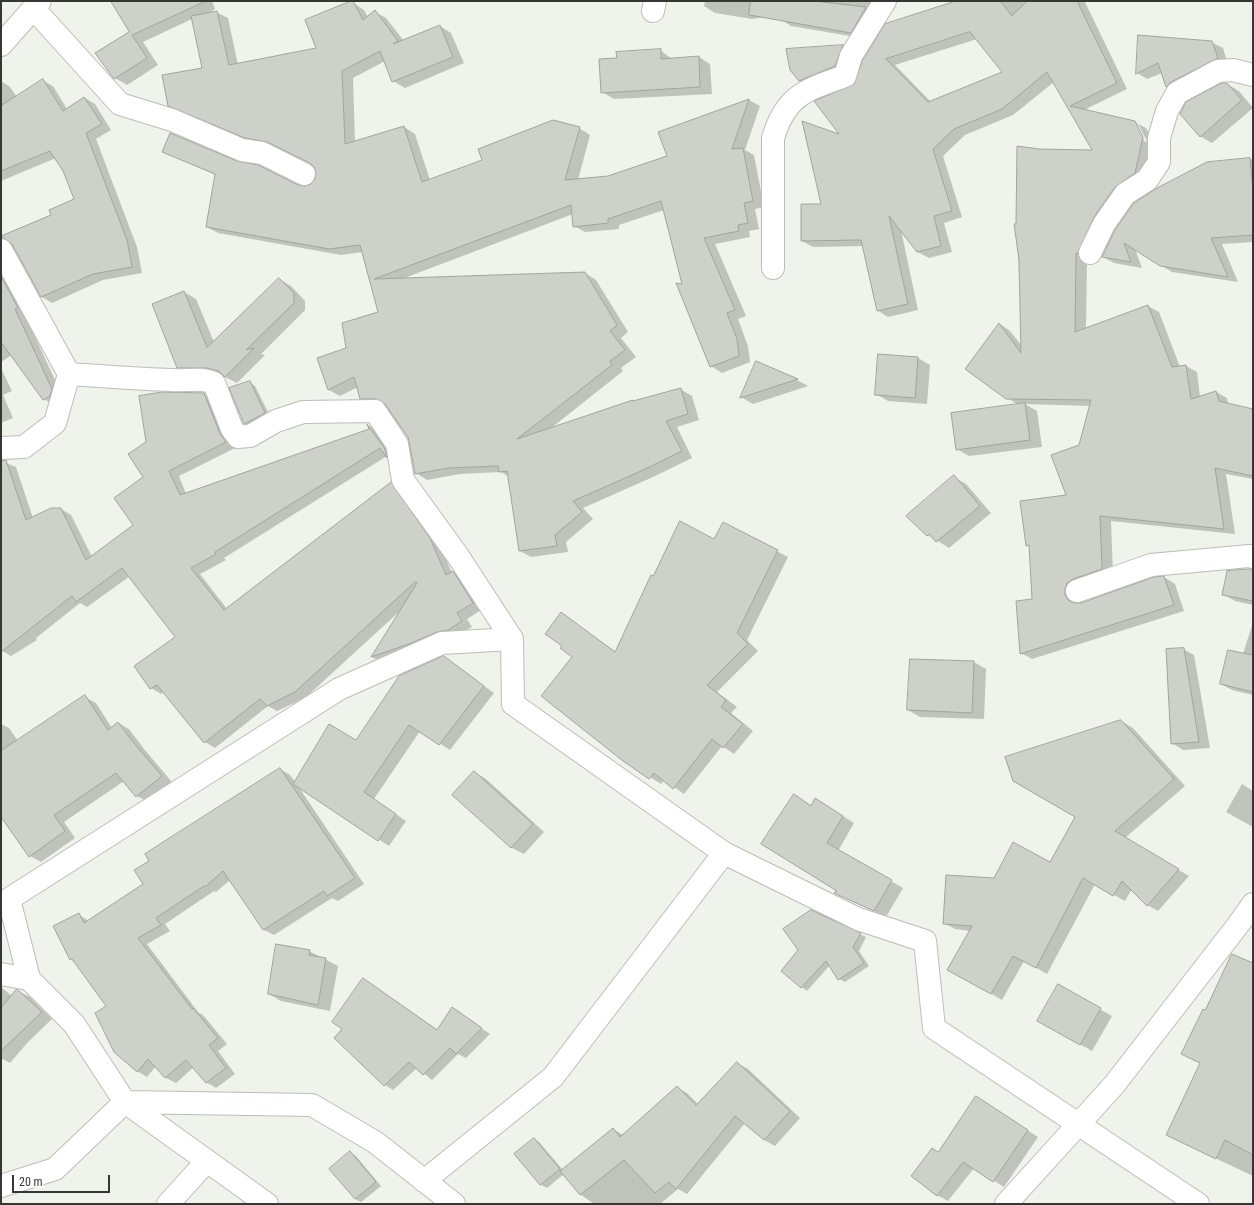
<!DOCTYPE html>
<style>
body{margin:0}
#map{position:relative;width:1254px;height:1205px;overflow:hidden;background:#f0f3ec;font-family:"Roboto Condensed",sans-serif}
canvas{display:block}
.frame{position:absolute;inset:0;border:2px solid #363734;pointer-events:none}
.scale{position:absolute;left:12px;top:1175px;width:98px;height:18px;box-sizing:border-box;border:2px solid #363734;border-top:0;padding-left:5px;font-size:12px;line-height:14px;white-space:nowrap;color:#363734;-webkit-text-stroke:3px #fff;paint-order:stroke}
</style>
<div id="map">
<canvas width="1254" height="1205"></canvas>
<div class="frame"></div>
<div class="scale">20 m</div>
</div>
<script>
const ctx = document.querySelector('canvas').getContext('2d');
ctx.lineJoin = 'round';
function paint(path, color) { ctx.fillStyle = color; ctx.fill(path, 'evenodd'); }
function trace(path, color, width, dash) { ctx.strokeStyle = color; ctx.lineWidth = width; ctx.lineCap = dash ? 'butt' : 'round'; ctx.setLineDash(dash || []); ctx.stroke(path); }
paint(new Path2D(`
 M112,1H212L215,9L207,14L216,12L228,18L238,65L318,49L353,3L364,10L368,17L375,12L386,18L404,41L440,26L451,33L464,63L405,88L393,81L385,61L353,78L355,142L404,127L415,134L430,180L579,128L590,135L578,180L609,177L669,156L660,132L749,100L760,106L745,150L754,155L764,207L755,209L759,229L749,231L750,237L715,244L746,316L738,319L748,346L750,362L722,373L711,366L683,285L664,210L619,225V229L585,232L574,226L573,214L402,279L585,273L596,280L628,332L621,338L636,357L621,368L623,371L550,429L680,389L692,396L699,420L677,427L692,458L653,477L583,508L593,519L566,542L568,552L531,557L520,551L508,476L501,472L460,474L427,480L416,473L408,437L386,406L373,405L361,398L358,387L340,396L329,390L318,359L347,349L379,313L363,252L341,255L218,233L207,227L216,175L164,152L304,187L311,185L316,180L317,174L313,164L280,148L258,144L180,112L169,105L203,68L192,19L143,42L158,65L127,85L115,78L130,32Z
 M705,1H878L862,38L791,26L780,19L779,15L752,19L715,13L704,6Z
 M959,1L1085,2L1127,89L1084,110L1135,122L1146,128L1154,144L1146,179L1087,259L1086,329L1148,306L1159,312L1180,367L1186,366L1197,372L1200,397L1216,392L1227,398L1228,404L1253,410V479L1226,474L1235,534L1111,521L1113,575L1075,596L1076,603L1081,604L1164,577L1175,584L1184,611L1032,659L1021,653L1033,600L1030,547L1027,545L1068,496L1091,406L1025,404L1037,411L1042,447L969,456L957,449L1019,405L1007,398L1000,324L1010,331L1022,346L1017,225L1039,150L1094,151L1054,82L1013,115L965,135L943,156L962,217L944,223L952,252L929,258L918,252L901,230L918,310L888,317L877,310L863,246L813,247L802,241L823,205L855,85L863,62ZM977,39L1003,73L931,102L895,65ZM1136,124H1138L1147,141L1145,142Z
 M1139,36L1211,42L1223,48L1228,65L1178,92L1167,86L1162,73L1147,79L1137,73Z
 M843,46L854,52L846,72L811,87L800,81L791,70L787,50Z
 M660,50L672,59L699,57L710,64L712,94L614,99L602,92L618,59Z
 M1,81L10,87L17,97L43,81L53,86L67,109L85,98L95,104L111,130L96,139L137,247L142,273L103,280L52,303L42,297L11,243L6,244L1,249V237L53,216L76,200L64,171L56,158L1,181Z
 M1227,84L1239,91L1253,108L1212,143L1200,136Z
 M1253,159V242L1222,244L1238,282L1172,272L1135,249L1142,268L1114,263L1103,257L1207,163Z
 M1,264L32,322L29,324L62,395L54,405L44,399L12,355L1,362Z
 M279,279L291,286L305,301V310L261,354L265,355L237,383L219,374H190L178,367L184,292L196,299L214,342Z
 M879,355L918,358L930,365L927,404L888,401L876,394Z
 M756,363L797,380L808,386L753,404L741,397Z
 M1,368L12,391L3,395L13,418L1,423Z
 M249,382L255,386L270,416L250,427L245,423Z
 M204,394L215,400L230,440L235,448L179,476L186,494L370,430L369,426L377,431L396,462L387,456L224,558L226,560L200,574L227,609L391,483L401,489L440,545L452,573L463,578L483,609L467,619L472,627L458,635L382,663L372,657L401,610L305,698L277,711L268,706L215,748L205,742L164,692L161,694L151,688L135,666L177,637L130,576L87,607L80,603L36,638L37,640L11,656L1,650V461L16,467L33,518L61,509L71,515L92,557L134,525L144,477L147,442Z
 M954,477L966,484L991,513L949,548L928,535L908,516Z
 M723,523L788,557L747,640L758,651L717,692L737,707L731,713L753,731L734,754L722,746L684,794L664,780L661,784L623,760L573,657L564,646L561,613L616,652L654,577L714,540Z
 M1253,570V605L1235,601L1223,594Z
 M1253,622V695L1232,690L1221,684L1243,654Z
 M1183,649L1194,655L1210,748L1183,750L1172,743Z
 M444,657L494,693L450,750L420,731L374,799L406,821L389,846L298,786L364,884L338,901L332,898L274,935L264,930L230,880L216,892L214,891L165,924L170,931L147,944L198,1012L203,1015L227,1044L218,1051L235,1074L216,1088L206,1082L194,1067L176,1083L166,1078L156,1066L147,1077L137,1071L108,1006L76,963L70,959L79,915L89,921L145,884L280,769L290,775L295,782L356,741Z
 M974,662L986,669L984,719L920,717L908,710Z
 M85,697L96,703L112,728L118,723L129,729L144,749L172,782L148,802L137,796L124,781L64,822L75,838L41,862L30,856L1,816V724L9,728L18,741Z
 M1121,721L1133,728L1185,786L1125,838L1189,876L1158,911L1147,905L1132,889L1125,901L1095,884L1047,974L1024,961L1002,1000L948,969L970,931L955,929L944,923L995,879L1051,863L1077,816Z
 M474,772L486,779L544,832L524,854L512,848L454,794Z
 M1242,784L1253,791V827L1226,812Z
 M794,795L812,806H827L854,823L838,851L903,888L886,917L836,893L839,891Z
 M811,911L866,937L859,951L869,966L845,982L839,979L830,965L807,991L782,971L799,950Z
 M309,951L338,966L330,1011L281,1001L269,994Z
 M1253,964V1176L1179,1141L1201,1064L1182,1054L1206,1012Z
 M372,985L438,1030L461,1014L490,1034L466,1058L458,1054L432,1080L417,1068L393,1090L385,1085L343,1029Z
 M1059,986L1112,1016L1092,1051L1039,1021Z
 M1,987L12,996L18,991L30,997L52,1019L28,1042L10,1063L1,1058Z
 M737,1063L748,1069L800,1118L775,1146L764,1140L745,1123L687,1194L678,1189L660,1204H594L580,1194L564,1174L547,1188L541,1185L515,1154L534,1139L539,1142L563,1170L613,1129L623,1135L677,1087L687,1093L698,1104Z
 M986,1103L1038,1137L1004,1187L974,1168L948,1201L937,1195L938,1153Z
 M350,1152L356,1156L381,1186L361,1202L355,1199Z`), '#0003');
const building = new Path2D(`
 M111,1H206L132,35L147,58L114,79L95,53L129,32Z
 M351,1H353L363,20L375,10L398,41L393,44L440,25L453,57L392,82L380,51L342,71L345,144L404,126L422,182L482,160L478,149L553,120L580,127L565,180L608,176L667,156L658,132L749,99L732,149L743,148L753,201L744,203L748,223L738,225L739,231L704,238L735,310L727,313L737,339L739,356L710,367L676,283L682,284L661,201L608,219V223L573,227L571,205L374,279L585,272L617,325L610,331L625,350L610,361L612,365L517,439L633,400V401L681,388L688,414L666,421L682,451L641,471L573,501L582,512L555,535L557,546L519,551L507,471L499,472L498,466L448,468L415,474L408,437L385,404L375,399H360L354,377L328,390L317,358L346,348L342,323L378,312L360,245L329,249L206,227L215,174L162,152L170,133L237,161L258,165L298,185L305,186L311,184L315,179L316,173L314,167L310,163L267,142L245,138L168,106L162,75L202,68L191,16L217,11L229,65L316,48L305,20Z
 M751,1H814L866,7L851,33L749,15Z
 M956,1H1000L1012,16L1027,1H1077L1117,83L1070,106L1135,121L1143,137L1135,173L1115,187L1094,217L1078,254L1076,253L1075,332L1148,305L1172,367L1186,365L1191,399L1216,391L1219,401L1253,409V476L1215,468L1224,529L1100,516L1102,569L1073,579L1067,583L1065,589V595L1069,601L1075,603H1081L1154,577L1164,576L1174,605L1020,654L1016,601L1032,599L1029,545L1026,546L1020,501L1066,495L1051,455L1079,445L1091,400L1006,399L965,369L999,323L1021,353L1019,260L1014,224H1016L1017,146L1039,149L1092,150L1047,72L1002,109L954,129L933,149L952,211L934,216L941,246L917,252L889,216L908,304L877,311L861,240L801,241V204H821L802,121L839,134L814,101L854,84L862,61L885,24ZM970,32L1002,72L928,102L886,59Z
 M1138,35L1212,41L1218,58L1171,82L1166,87L1158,63L1136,74Z
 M843,45L835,66L799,81L790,70L786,49Z
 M661,49V59L699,56L700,87L601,93L599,59L617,58L616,52Z
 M43,79L63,111L84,97L102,124L86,133L127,240L132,267L93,274L41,297L12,244L1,236L51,215L49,210L74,199L63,171L50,151L1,171V106Z
 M1222,83H1227L1242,100L1200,137L1180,114L1186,102Z
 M1250,158L1253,189V235L1211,238L1228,277L1160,266L1124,243L1131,262L1102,257L1115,230L1134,203L1157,188L1207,162Z
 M1,276L18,308L15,309L52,389L50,396L43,400L1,342Z
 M279,278L294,293V303L246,350L254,348L225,377L219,371L206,368H177L152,304L184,291L207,347Z
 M878,354L918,357L915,398L875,395Z
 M756,361L798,379L740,398Z
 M250,381L265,413L244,424L229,388Z
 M163,392L204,393L220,434L226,442L169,471L180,495L369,429L367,424L385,449L387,458L380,448L215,552L216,554L191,568L224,610L391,482L430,538L446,575L453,571L473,603L457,613L462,621L448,630L437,632L409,644L371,657L417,583L415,582L295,692L267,706L260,699L204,743L157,685L150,689L134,666L175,637L122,568L76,602L72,596L1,652V461L6,460L26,520L51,508H61L86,560L133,525L114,498L143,477L128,454L146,442L139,396Z
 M1025,403L1030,440L956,450L951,413Z
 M954,475L980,506L936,542L929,534L927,536L906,516Z
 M680,521L714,539L723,522L778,550L737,633L748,644L707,685L726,700L721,707L743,724L723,748L712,739L673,789L654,773L649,779L623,761L541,696L572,657L560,648L562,646L545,634L561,612L615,652L651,575L653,576Z
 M1248,569H1253V601L1222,595L1227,571Z
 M1184,648L1199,742L1171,744L1166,649Z
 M1228,650L1253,655V692L1220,684Z
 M444,656L484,686L439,745L409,725L364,792L396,814L378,841L293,784L329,724L356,740L399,676Z
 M910,659L974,661L972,713L907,710Z
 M85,695L108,730L118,722L133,742L162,776L136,797L116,773L54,815L65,831L29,857L1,817V751Z
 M1121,720L1174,779L1115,831L1179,869L1147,906L1122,881L1113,896L1083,878L1036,968L1013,956L991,994L947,970L972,926L943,924L946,875L994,878L1013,842L1050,862L1075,817L1013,781L1005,757Z
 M280,768L355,878L327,896L324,891L263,930L223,871L205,887L204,886L156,918L161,925L138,938L192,1009L193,1008L218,1038L209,1045L226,1068L206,1083L186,1060L165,1078L148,1059L137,1072L114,1052L95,1013L106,1006L72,959L70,960L53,926L79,913L84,923L143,884L134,870L149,861L145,854Z
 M474,771L533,824L511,848L452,795Z
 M794,794L811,806L815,798L843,816L827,843L892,880L874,911L834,893L837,891L761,844Z
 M811,910L861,933L853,947L864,963L838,980L826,961L801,988L781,971L798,950L783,929Z
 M276,944L310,950L309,955L326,958L318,1005L268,994Z
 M1232,954L1253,963V1155L1225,1140L1216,1159L1166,1135L1200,1063L1181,1054L1203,1009L1205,1010Z
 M363,978L437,1030L452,1007L482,1028L456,1054L450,1048L423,1075L409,1062L384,1086L334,1038L342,1029L332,1022Z
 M1058,984L1101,1008L1080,1045L1037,1021Z
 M17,989L42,1012L1,1051V1008Z
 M737,1062L790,1111L764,1140L735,1116L676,1189L669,1182L655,1193L624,1160L580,1195L560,1171L613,1128L620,1137L677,1086L696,1105Z
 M976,1096L1028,1130L993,1182L963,1162L937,1196L911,1176L932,1148L938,1152Z
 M534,1138L560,1169L540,1185L514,1154Z
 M350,1151L376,1182L355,1199L329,1169Z`);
paint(building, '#cdd1ca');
trace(building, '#a1a49d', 1);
const street = new Path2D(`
 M33,8L120,104L172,120L242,150L262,153L304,174
 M653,11L655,1
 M1,45L40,1
 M1,250L69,374L55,423L24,447L1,448
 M1090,253L1104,224L1125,194L1147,180L1159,162V138L1167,111L1177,93L1218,71L1233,70L1253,75
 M773,268V138C786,95 806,90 845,76L851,56L885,1
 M69,374C103,376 137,379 171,380C185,381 201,377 214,383L232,429L238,437L250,436L276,421L303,412L375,411L397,444L403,480L458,556L512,639L513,704L724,853L858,919L925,941L934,1028L1198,1204
 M1077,591L1151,565L1249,556L1253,557
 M1,974L29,979L74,1024L125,1102L312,1105L375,1142L454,1204
 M29,979L9,899L339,689L442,643L512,639
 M424,1181L553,1077L724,853
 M1,1186L55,1169L125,1102L267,1204
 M168,1204L207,1161
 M1006,1204L1114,1085L1238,925L1253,904`);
trace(street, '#bbbeb7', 24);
trace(street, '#fff', 22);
</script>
